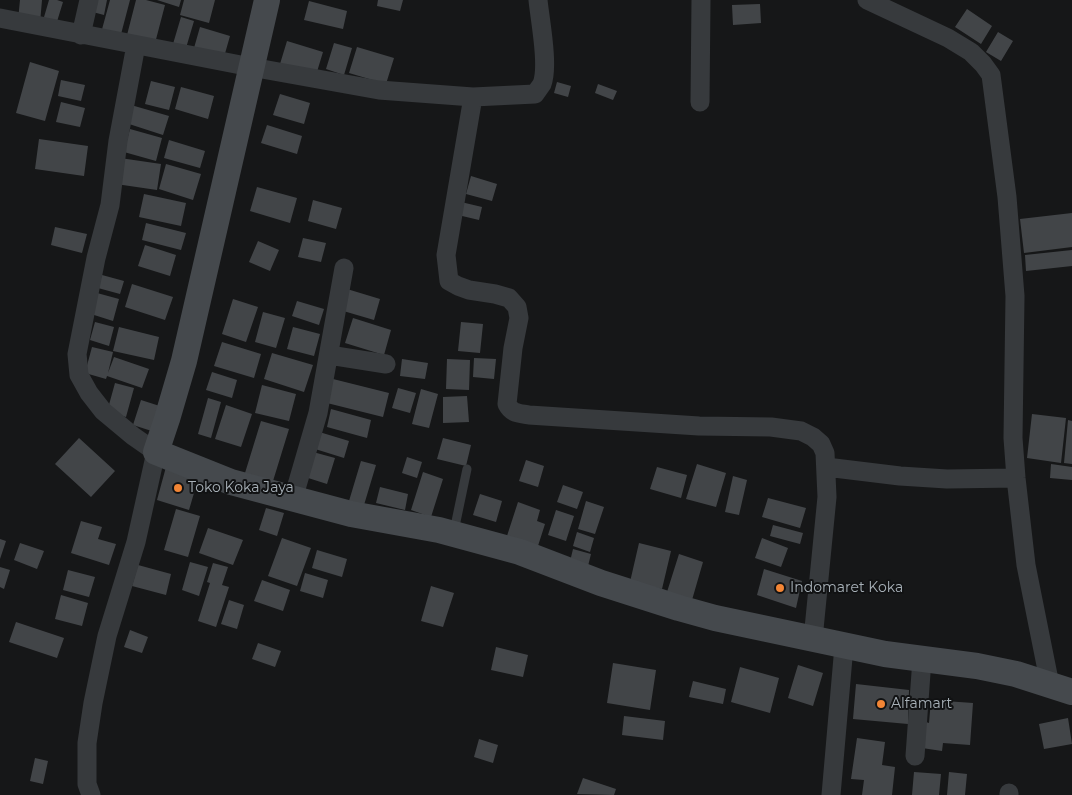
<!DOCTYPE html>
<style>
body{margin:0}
canvas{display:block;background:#161718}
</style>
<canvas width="1072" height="795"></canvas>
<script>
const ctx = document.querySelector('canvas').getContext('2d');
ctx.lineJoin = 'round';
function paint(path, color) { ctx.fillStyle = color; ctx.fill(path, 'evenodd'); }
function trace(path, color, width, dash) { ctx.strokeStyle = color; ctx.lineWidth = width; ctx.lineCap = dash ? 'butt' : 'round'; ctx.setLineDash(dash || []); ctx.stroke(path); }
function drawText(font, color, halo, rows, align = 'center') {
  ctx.font = font + ' Montserrat,sans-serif'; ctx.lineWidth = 4; ctx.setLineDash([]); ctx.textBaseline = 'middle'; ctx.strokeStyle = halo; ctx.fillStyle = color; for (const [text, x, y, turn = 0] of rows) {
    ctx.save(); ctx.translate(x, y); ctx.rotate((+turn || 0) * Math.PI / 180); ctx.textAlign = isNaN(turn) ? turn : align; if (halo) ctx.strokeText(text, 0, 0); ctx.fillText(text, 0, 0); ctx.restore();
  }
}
paint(new Path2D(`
 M20,0H42L40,23L18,20Z
 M49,0H57L63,2L55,28L42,24Z
 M91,0H107L104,15L89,11Z
 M110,0H130L120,38L101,33Z
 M136,0H146L165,5L154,47L126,39Z
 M157,0H181L179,7Z
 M184,0H215L209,23L180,15Z
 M378,0H403L400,11L377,6Z
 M309,1L347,11L343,29L304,20Z
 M760,4L761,23L733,25L732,5Z
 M967,9L992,26L981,44L955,27Z
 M181,17L194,21L186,48L173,44Z
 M200,27L230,36L224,57L194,48Z
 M998,32L1013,41L1001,61L986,52Z
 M287,41L323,52L316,75L280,64Z
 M334,43L352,48L344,75L326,69Z
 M357,47L394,58L386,84L349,73Z
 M30,62L59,71L45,121L16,113Z
 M61,80L85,85L81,101L58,96Z
 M151,81L175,87L169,110L145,104Z
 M557,82L571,86L568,97L554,93Z
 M598,84L617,91L613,100L595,93Z
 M181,87L214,96L208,119L175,109Z
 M280,94L310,103L304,124L273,115Z
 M61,102L85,108L80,127L56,122Z
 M131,105L169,116L163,135L126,123Z
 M267,125L302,136L297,154L261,143Z
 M130,129L162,138L156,161L124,152Z
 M39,139L88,146L84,176L35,169Z
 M169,140L205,151L200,168L164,158Z
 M120,158L161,164L157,190L116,184Z
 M166,164L201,174L193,200L159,189Z
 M471,176L497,184L492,201L466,194Z
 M257,187L297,198L290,223L250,211Z
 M144,194L186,203L181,226L139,217Z
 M313,200L342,208L336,229L308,221Z
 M461,202L482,207L479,220L458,215Z
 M1072,213V247L1024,253L1020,219Z
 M146,223L186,233L181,250L142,240Z
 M55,227L87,234L82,253L51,245Z
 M303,238L326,243L321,262L298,257Z
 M258,241L279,250L270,271L249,262Z
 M145,245L176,255L170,276L138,266Z
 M1072,250V266L1026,271L1025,255Z
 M102,275L124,281L120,294L98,288Z
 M132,284L173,297L165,320L125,307Z
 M347,289L380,299L374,320L340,310Z
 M97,293L119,299L113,321L91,314Z
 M233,299L258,307L246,342L222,334Z
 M297,301L324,309L319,325L292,316Z
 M263,312L285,318L276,348L255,342Z
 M353,318L391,330L384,355L345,343Z
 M95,322L114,327L109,346L90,340Z
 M461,322L483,324L480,353L458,351Z
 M119,327L159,337L154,360L113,351Z
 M293,327L320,334L314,356L287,349Z
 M222,342L261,354L254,378L214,366Z
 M92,347L113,352L108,373L114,357L149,369L142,388L107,376L106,379L85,373Z
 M272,353L313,365L304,392L264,379Z
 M474,358L496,359L494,379L473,377Z
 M402,359L428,363L425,379L400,376Z
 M447,359L470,360L469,390L446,389Z
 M212,372L237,380L232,398L206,390Z
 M333,379L389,393L383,417L327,403Z
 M115,383L134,388L126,417L107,412Z
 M262,385L296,394L289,421L255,413Z
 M398,388L416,393L410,413L392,408Z
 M421,389L438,394L429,428L412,424Z
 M467,396L469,422L443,423V397Z
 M208,398L221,402L211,438L198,434Z
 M141,400L169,409L161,434L133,425Z
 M226,405L252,414L241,447L215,439Z
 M331,409L371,420L367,438L327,427Z
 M1032,414L1066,418L1061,463L1027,458Z
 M1068,420L1072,421V464L1064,463Z
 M261,421L289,429L273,481L245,473Z
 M316,431L349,441L344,458L312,448Z
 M79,438L115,471L91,497L55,464Z
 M443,438L471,445L466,466L437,459Z
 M313,452L335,458L327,484L305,477Z
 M407,457L422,462L417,478L402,473Z
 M526,460L544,466L538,487L519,481Z
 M361,461L376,465L364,505L349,501Z
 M697,464L726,473L716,507L686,499Z
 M1051,464L1072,467V480L1050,478Z
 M166,467L199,476L189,510L157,500Z
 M657,467L687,475L681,498L650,489Z
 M423,472L443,479L431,517L411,510Z
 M733,476L747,480L739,515L725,512Z
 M563,485L583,492L577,509L557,502Z
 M380,487L408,494L405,510L376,503Z
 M480,494L502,501L496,522L473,515Z
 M768,498L806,508L800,528L762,517Z
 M586,501L604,507L595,534L578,529Z
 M518,502L540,510L537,521L545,524L537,549L506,539Z
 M266,508L284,513L277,536L259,530Z
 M176,509L200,516L188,557L164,550Z
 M556,510L574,516L566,541L548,535Z
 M81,521L102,527L98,539L116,544L109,565L71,553Z
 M773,525L803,533L800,544L770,536Z
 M208,528L243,540L233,565L199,553Z
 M577,532L594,538L590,552L573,546Z
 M282,538L311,548L297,586L268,576Z
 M762,538L788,548L781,567L755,558Z
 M0,539L6,541L0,559Z
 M20,543L44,551L37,569L14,560Z
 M639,543L671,551L662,589L630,582Z
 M573,549L591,554L586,574L568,570Z
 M317,550L347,559L342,577L312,568Z
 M679,554L703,562L692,600L667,592Z
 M190,562L208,567L199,596L182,590Z
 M213,563L228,567L222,585L229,587L216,627L198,621L210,583L207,582Z
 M138,565L171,574L166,595L132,586Z
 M0,567L10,570L4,589L0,587Z
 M764,569L802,581L796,608L757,595Z
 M68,570L95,577L89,597L63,590Z
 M305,573L328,580L323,598L300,591Z
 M262,580L290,590L283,611L254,601Z
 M431,586L454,593L443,627L421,621Z
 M61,595L88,603L82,626L55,619Z
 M229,600L244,605L237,629L221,624Z
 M16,622L64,638L57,658L9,642Z
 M130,630L148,637L142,653L124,647Z
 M258,643L281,651L275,667L252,659Z
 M496,647L528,655L523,677L491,670Z
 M613,663L656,670L650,710L607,703Z
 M798,665L823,673L813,706L788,698Z
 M740,667L779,678L770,713L731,702Z
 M693,681L726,689L723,704L689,697Z
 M856,684L909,690L908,724L853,719Z
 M931,700L973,703L970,745L943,743L942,751L922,748L926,722L929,723Z
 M624,716L665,721L663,740L622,735Z
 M1068,718L1072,744L1044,749L1039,724Z
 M857,738L885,742L882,765L895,767L892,795H862L864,780L851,779Z
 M479,739L498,745L493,763L474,757Z
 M35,758L48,761L43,784L30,781Z
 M914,772L941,774L939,795H912Z
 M949,772L967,774L965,795H947Z
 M583,778L616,789L614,795L577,794Z`), '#424548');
trace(new Path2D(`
 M454,531L467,469`), '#373a3d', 9);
trace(new Path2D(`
 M867,0L948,38L971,52L983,64L991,75L1007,197L1015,296L1013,438L1016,478L1026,565L1050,685
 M0,18L251,67L379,90L473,97L535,94C537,91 540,87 542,84C549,66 540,20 538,0
 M81,35L89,0
 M473,97L446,255L449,281L458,286L469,290L495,294L509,298L517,307L519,318L513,348L507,404C512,414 519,413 529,415L699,426L771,427L801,431L813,437L821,444L825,453L827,497L813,639
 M700,102L701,0
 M329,355L386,364
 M826,467L900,476L947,479L1016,478
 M293,499L318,413L344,268
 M915,756L922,659
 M91,795L87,784V743L93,703L107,636L136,542L156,452L133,436L103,411L89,393L79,375L77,354L96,258L110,205L118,141L136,45
 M831,795L844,646
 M1009,795V793`), '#373a3d', 19);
trace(new Path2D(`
 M267,0L184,361L167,419L156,452L231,482L351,514L439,530L520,552L601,583L679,608L715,618L885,654L977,666L1016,674L1072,692`), '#45494d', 26);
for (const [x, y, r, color] of [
 [178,488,5,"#f28535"],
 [780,588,5,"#f28535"],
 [881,704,5,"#f28535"]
]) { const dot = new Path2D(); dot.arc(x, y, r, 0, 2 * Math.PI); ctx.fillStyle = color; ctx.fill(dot); trace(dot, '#111213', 2); }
drawText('14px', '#a8b1b8', '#111213', [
 ["Toko Koka Jaya",188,488],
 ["Indomaret Koka",790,588],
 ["Alfamart",891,704]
], 'left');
</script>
